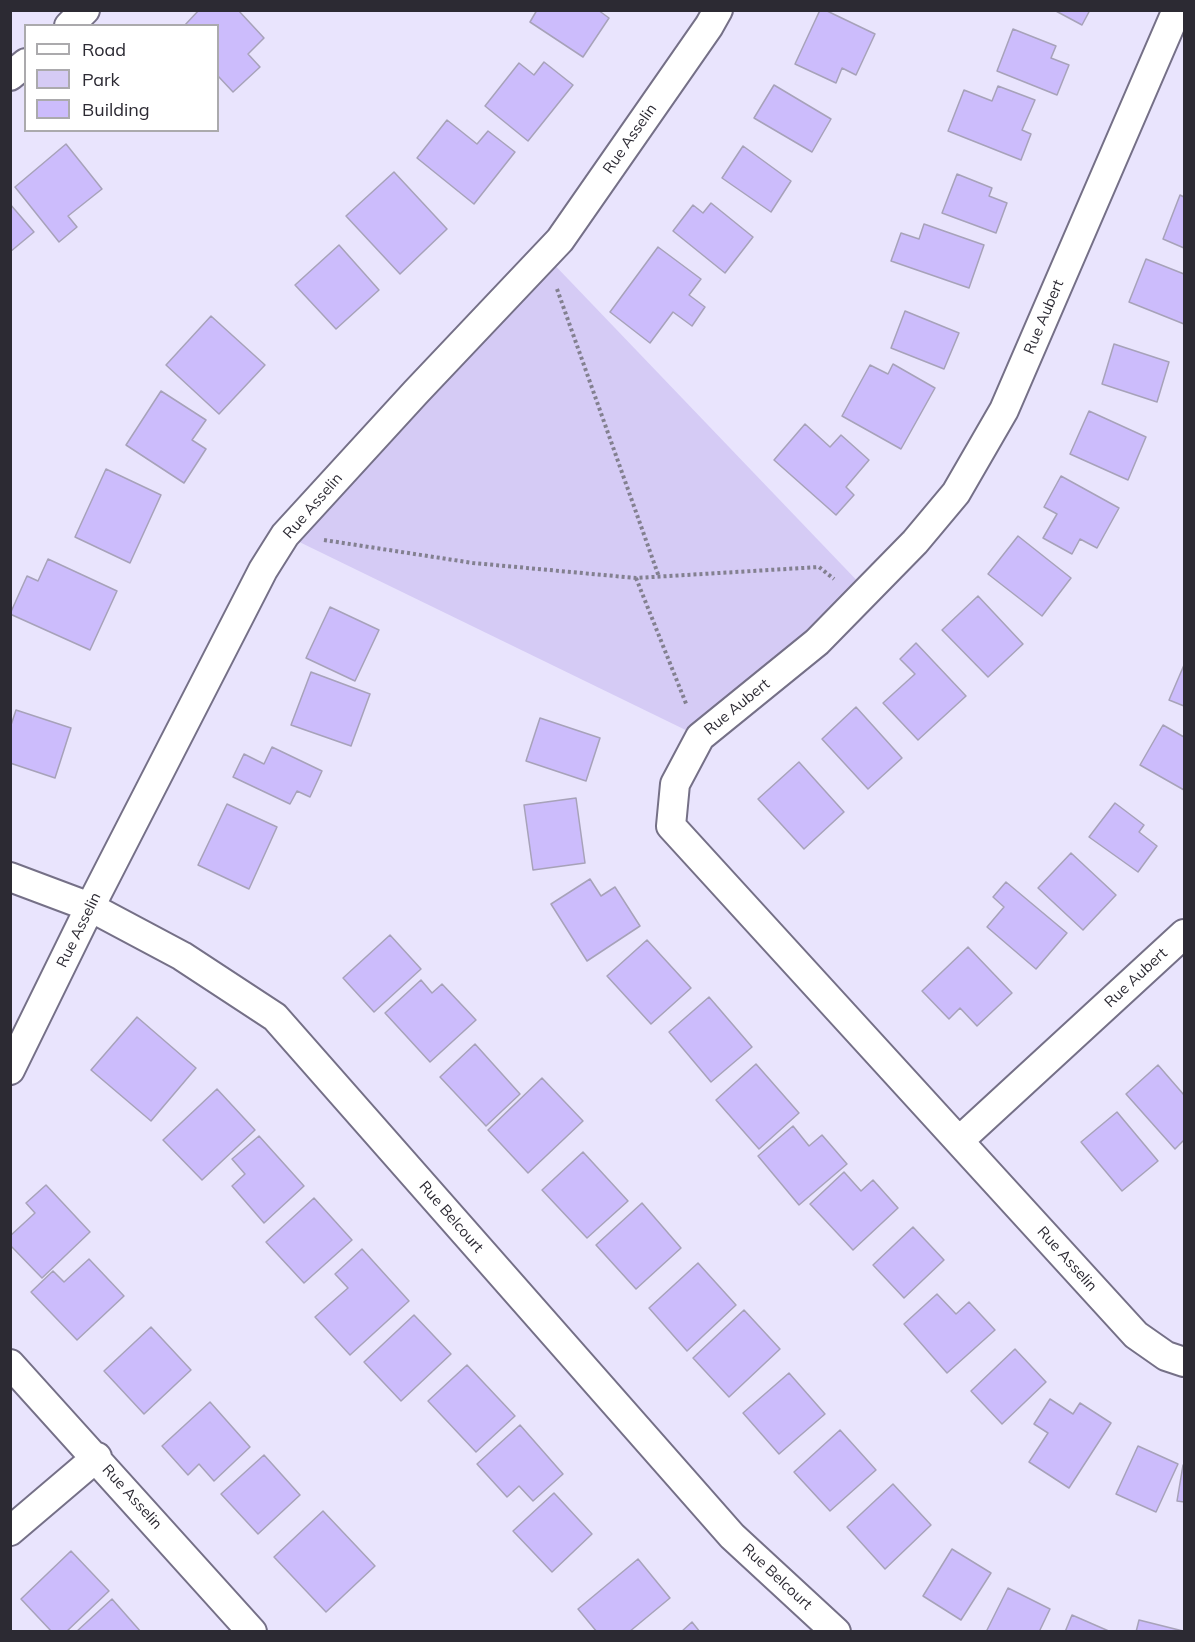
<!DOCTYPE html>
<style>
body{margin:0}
#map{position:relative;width:1195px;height:1642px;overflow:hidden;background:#e9e4fd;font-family:Mulish,sans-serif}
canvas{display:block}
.frame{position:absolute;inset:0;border:12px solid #2c2a33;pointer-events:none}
.legend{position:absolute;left:24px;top:24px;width:195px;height:108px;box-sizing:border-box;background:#fff;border:2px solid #abaaad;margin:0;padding:8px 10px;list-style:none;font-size:18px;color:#2c2a33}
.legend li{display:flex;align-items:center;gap:12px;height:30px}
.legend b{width:30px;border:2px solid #abaaad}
</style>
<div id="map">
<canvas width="1195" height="1642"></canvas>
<div class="frame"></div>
<ul class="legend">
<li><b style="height:8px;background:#fff"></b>Road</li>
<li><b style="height:16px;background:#d5cbf5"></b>Park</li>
<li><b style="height:16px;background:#ccbcfc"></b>Building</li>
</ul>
</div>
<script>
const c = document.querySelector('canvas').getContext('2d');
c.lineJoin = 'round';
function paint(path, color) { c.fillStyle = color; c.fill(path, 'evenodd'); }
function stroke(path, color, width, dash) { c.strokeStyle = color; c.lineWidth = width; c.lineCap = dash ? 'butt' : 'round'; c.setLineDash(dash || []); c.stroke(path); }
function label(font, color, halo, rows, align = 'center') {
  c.font = font + ' Mulish,sans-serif'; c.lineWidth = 4.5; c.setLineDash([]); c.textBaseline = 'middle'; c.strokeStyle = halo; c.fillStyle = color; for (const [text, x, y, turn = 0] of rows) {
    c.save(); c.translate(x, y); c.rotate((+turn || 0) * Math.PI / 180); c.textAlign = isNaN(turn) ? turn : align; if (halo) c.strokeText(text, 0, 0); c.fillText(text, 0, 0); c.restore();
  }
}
const green = new Path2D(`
 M546 256 866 590 700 737 285 535Z`);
const building = new Path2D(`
 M199 10H238L264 38 248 54 260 67 233 92 218 76V26H184Z
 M537 10H598L609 18 583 57 530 22Z
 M820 10H825L875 34 856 75 842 68 836 83 795 64Z
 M1054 10H1090L1082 25Z
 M1013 29 1056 46 1051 58 1069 65 1057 95 997 71Z
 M544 62 573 85 528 141 485 106 519 63 534 75Z
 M774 85 831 119 812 152 754 118Z
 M998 86 1035 100 1022 130 1031 134 1021 160 948 131 964 90 992 101Z
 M447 120 477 144 488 131 515 152 474 204 417 158Z
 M66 144 102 189 68 216 77 227 59 242 15 187Z
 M743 146 791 181 771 212 722 178Z
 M394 172 447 229 400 274 346 216Z
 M957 174 992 188 989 196 1007 203 996 233 942 213Z
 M1180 195 1184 197V248L1163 239Z
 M711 203 753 237 725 273 673 231 693 205 703 213Z
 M10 204 34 232 10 252Z
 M924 224 984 245 969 288 891 261 901 233 919 239Z
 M339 245 379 290 336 329 295 285Z
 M658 247 701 279 689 295 705 307 692 326 673 312 650 343 610 312Z
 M1146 259 1184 274V324L1129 302Z
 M905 311 959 333 944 369 891 348Z
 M211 316 265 365 219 414 166 365Z
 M1114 344 1169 362 1157 402 1102 384Z
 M893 364 935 388 901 449 842 416 870 365 888 374Z
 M161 391 206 420 192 440 206 449 184 483 126 445Z
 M1089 411 1146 437 1128 480 1070 454Z
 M805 424 830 447 841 435 869 460 846 487 854 495 836 515 774 460Z
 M106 469 161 495 130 563 75 537Z
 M1061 476 1119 508 1097 548 1080 539 1072 554 1043 538 1057 514 1044 507Z
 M1018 536 1071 578 1042 616 988 574Z
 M48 559 117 591 90 650 10 614 27 576 38 581Z
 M978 596 1023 644 988 677 942 630Z
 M330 607 379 630 355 681 306 658Z
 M916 643 966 696 918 740 883 703 915 674 900 659Z
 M1184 665V706L1169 700Z
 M311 672 370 694 351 746 291 725Z
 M856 707 902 758 868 789 822 739Z
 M16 710 71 728 55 778 10 763V728Z
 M540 718 600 738 586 781 526 761Z
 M1163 725 1184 737V790L1140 765Z
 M272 747 322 771 310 797 297 791 290 804 233 777 244 754 264 764Z
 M799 762 844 812 804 849 758 799Z
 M576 798 585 863 533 870 524 805Z
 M1115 803 1144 825 1139 832 1157 846 1138 872 1089 837Z
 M227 804 277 827 249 889 198 865Z
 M1071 853 1116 895 1083 930 1038 888Z
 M590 879 601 896 615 887 640 926 587 961 551 904Z
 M1006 882 1067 933 1036 969 987 927 1004 907 993 897Z
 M390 935 421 969 374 1012 343 978Z
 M647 940 691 988 651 1024 607 976Z
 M968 947 1012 993 977 1026 960 1008 949 1019 922 991Z
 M421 980 432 993 442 984 476 1020 430 1062 385 1013Z
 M709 997 752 1047 711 1082 669 1032Z
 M137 1017 196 1068 151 1121 91 1070Z
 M475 1044 520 1094 486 1126 440 1077Z
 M756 1064 799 1113 759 1149 716 1100Z
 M1158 1065 1184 1095V1140L1175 1149 1126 1094Z
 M542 1078 583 1121 528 1173 488 1130Z
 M217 1089 255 1130 202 1180 163 1140Z
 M1117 1112 1158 1161 1122 1191 1081 1142Z
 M793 1126 809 1146 822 1135 847 1164 799 1205 758 1156Z
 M259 1136 304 1186 264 1223 232 1186 245 1174 232 1159Z
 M583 1152 628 1201 587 1238 542 1190Z
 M844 1172 861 1191 873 1180 898 1208 853 1250 810 1204Z
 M46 1185 90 1232 42 1278 10 1245V1236L35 1213 26 1203Z
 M314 1198 352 1240 304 1283 266 1242Z
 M642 1203 681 1248 636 1289 596 1245Z
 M913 1227 944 1260 904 1298 873 1265Z
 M362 1249 409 1301 350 1355 315 1317 348 1288 335 1274Z
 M89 1259 124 1296 77 1340 31 1292 53 1271 64 1282Z
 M698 1263 736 1305 687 1351 649 1308Z
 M937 1294 956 1314 969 1302 995 1330 947 1373 904 1324Z
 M744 1310 780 1349 729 1397 693 1358Z
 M414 1315 451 1354 401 1401 364 1362Z
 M151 1327 191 1370 144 1414 104 1371Z
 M1015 1349 1046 1382 1002 1424 971 1391Z
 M467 1365 515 1416 476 1452 428 1401Z
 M789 1373 825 1414 779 1454 743 1413Z
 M1050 1399 1073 1414 1080 1403 1111 1423 1069 1488 1029 1462 1048 1433 1034 1424Z
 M210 1402 250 1447 214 1481 199 1464 188 1475 162 1446Z
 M520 1425 563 1474 533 1501 519 1486 507 1497 477 1464Z
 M840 1430 876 1470 830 1511 794 1472Z
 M1138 1446 1178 1464 1156 1512 1116 1494Z
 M264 1455 300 1495 258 1534 221 1494Z
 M1183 1465H1184V1502L1177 1501Z
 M893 1484 931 1525 885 1569 847 1527Z
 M554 1493 592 1534 552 1572 513 1531Z
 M323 1511 375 1566 326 1612 274 1557Z
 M952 1549 991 1573 961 1620 923 1596Z
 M71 1551 109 1591 66 1632H52L21 1599Z
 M638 1559 670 1598 629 1632H597L578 1609Z
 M1008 1588 1050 1609 1039 1632H986Z
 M112 1599 141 1632H76Z
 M1072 1615 1111 1632H1065Z
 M1139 1620 1183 1631V1632H1136Z
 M692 1622 700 1632H681Z`);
const path = new Path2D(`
 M557 289 659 577
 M324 540 473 563 636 578 819 567 834 579
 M636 578 687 706`);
const street = new Path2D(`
 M1179 10 1173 19 1004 410 956 493 915 542 817 642 700 737 675 784 671 826 1136 1335 1166 1356 1184 1362
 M69 26 85 10
 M10 76 26 63
 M10 877 90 907 182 956 275 1017 732 1536 836 1632
 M10 1070 90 907 263 570 285 535 416 392 560 240 709 26 718 10
 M960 1140 1184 934
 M10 1364 252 1632
 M10 1531 97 1457`);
const streetNames = [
 ["Rue Asselin",630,139,-55],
 ["Rue Aubert",1044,317,-67],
 ["Rue Asselin",313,506,-49],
 ["Rue Aubert",737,707,-39],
 ["Rue Asselin",79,930,-64],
 ["Rue Aubert",1136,978,-43],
 ["Rue Belcourt",451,1217,49],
 ["Rue Asselin",1067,1259,48],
 ["Rue Asselin",132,1497,48],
 ["Rue Belcourt",777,1577,43]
];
paint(green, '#d5cbf5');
paint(building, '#ccbcfc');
stroke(building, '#a7a2b9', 1.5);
stroke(street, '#757087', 32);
stroke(path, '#838090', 4, [3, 3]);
stroke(street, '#fff', 28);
label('15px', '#2c2a33', '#fff', streetNames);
</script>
